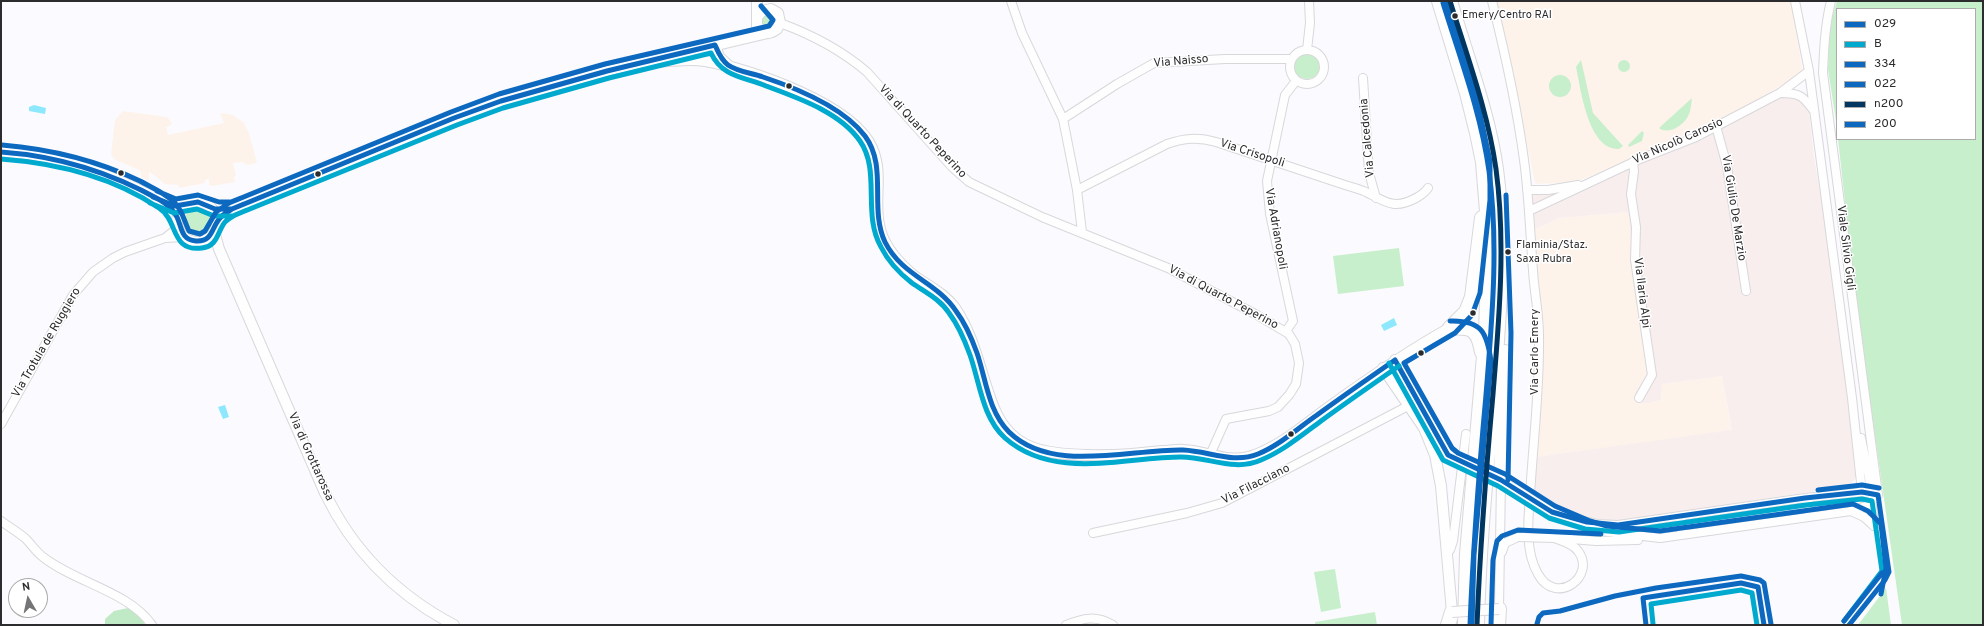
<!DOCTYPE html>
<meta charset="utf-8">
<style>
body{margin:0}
#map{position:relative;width:1984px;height:626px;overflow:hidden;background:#fbfafe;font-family:Overpass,sans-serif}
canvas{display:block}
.frame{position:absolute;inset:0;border:2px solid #2c2c2e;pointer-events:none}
.legend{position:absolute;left:1836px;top:8px;width:140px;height:132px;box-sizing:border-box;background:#fff;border:1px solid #ababab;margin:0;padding:5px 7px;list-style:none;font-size:12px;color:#2c2c2e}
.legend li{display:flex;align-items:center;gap:8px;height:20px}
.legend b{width:20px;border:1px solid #ababab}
.north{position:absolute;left:8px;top:578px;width:40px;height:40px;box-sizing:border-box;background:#fff;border:1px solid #ababab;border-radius:50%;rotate:351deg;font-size:11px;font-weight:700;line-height:16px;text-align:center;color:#2c2c2e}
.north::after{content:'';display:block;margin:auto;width:14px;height:18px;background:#747477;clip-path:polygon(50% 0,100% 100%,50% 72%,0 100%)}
</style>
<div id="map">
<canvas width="1984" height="626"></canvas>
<div class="frame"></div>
<ul class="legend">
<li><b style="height:5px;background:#0c69bf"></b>029</li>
<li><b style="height:5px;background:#00a9ce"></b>B</li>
<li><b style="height:5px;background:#0c69bf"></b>334</li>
<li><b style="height:5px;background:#0c69bf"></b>022</li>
<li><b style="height:5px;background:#00365f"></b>n200</li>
<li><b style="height:5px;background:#0c69bf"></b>200</li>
</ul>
<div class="north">N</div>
</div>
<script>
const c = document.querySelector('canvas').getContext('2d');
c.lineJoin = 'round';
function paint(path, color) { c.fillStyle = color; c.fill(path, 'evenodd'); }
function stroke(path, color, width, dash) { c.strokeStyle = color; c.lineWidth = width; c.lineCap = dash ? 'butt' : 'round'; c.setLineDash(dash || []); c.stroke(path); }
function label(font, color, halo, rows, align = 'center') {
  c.font = font + ' Overpass,sans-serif'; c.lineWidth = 3; c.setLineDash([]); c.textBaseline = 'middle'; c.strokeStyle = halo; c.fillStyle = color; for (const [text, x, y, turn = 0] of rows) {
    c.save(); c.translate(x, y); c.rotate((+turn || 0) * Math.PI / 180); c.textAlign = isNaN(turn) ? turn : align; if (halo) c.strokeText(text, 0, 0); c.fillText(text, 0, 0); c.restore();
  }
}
const commercial = new Path2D(`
 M1497 1H1791L1803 73 1747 106 1622 163 1576 182 1538 184 1535 183Z
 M123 111 167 117 172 123 170 126 166 127 168 135 224 123 220 113 233 115 244 123 249 133 257 163 247 165 242 162 233 163 236 176H234L235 182 212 186 209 185V179L205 180V183L179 188 178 185 165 184 150 172H149V181L141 177V172L139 170 114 159 111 154 115 120Z
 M1628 212 1648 372 1634 394 1645 404 1661 400 1662 384 1722 376 1732 431 1536 457 1541 406 1544 325 1540 299 1535 229 1559 218Z`);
const industrial = new Path2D(`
 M1790 95 1802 100 1809 110 1814 157 1824 214 1839 329 1857 477 1850 484 1837 488 1616 521 1573 516 1534 496 1536 457 1732 430 1722 376 1662 384 1661 400 1645 404 1634 394 1648 372 1628 212 1559 218 1535 229 1532 192 1570 190 1714 132 1783 97Z`);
const green = new Path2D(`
 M1837 1H1983V625H1902L1856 302 1838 139H1975V9H1837V128L1828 69 1830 25Z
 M765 12 776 16 774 27 764 28 760 18Z
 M1294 66a13 13 0 1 1 26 0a13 13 0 1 1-26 0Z
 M1581 60 1593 113 1623 146 1619 149C1588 150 1581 90 1576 67Z
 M1618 66a6 6 0 1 1 12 0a6 6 0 1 1-12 0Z
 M1549 86a11 11 0 1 1 22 0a11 11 0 1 1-22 0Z
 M1692 98C1691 105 1691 112 1687 118 1682 126 1668 135 1659 128Z
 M1642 131 1644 133 1642 141 1629 147 1628 145Z
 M184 222a14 14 0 1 1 28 0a14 14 0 1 1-28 0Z
 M1399 248 1404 286 1338 294 1333 256Z
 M1335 569 1341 608 1321 612 1314 572Z
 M1886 588 1891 625H1858Z
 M1375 612 1377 625H1315V622Z`);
const forest = new Path2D(`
 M128 608 139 615 145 625H105V619L114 611Z`);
const water = new Path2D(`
 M34 105 46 108 45 114 29 111V107Z
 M1394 318 1397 325 1384 331 1381 325Z
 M225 405 229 417 223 419 218 407Z`);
const minor = new Path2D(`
 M1011 1 1022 33 1063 119 1077 190 1082 232
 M1492 1C1505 53 1517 107 1524 160 1529 196 1530 233 1533 270 1534 291 1539 313 1539 335 1540 389 1533 442 1530 496 1528 521 1525 552 1538 574 1556 607 1597 576 1578 551 1573 544 1562 541 1554 538
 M1795 1 1809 71 1852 398 1862 492
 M1831 1C1825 25 1824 49 1823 73L1878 495
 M780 23C813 35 840 49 867 72L952 167 969 182 1042 217 1168 268 1257 315 1289 334 1295 344 1299 363 1296 384 1289 395 1278 407 1269 411 1226 419 1210 455
 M1290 67a17 17 0 1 1 34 0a17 17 0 1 1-34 0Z
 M1307 50 1310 23 1309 1
 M1363 78 1369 173 1376 198
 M1781 93C1800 93 1803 96 1814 111
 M1063 119 1117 84 1154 63 1225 59H1291
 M1716 126 1727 166 1746 291
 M1633 162 1634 171 1631 194 1636 227 1635 260 1652 375 1639 398
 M1077 190 1167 144C1184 138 1198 137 1216 142L1345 185C1352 187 1359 189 1366 192 1386 202 1394 210 1416 198 1421 195 1425 193 1428 188
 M1527 190H1548L1578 185
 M1529 211 1640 159 1696 137 1780 93 1809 71
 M165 238 175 230 178 223
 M1286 331 1293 321 1270 214 1267 181 1285 95 1296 81
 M1 424 73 295 93 272 113 258 125 252 165 238 185 237
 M1861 438 1869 477 1874 526
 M1805 498 1811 506 1807 517
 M1851 511 1864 517 1874 526
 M1552 512 1600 531 1660 538 1851 511 1866 506 1878 495
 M1682 516 1679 527 1682 532 1687 534
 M1579 520 1597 524 1618 525 1805 498 1862 492 1878 495
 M1 521C9 527 18 532 26 539 32 545 36 552 43 557 76 583 128 591 152 625
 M1093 533 1187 513 1222 503 1408 406
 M1559 538 1596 541 1638 540
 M1447 551 1450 550 1453 541 1466 434
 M1502 552 1505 543 1518 537
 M1499 609 1501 480
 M1066 625C1083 618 1096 615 1113 625`);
const tertiary = new Path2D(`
 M757 1V26L763 31 769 33
 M715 45 719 57 729 66
 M646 63C665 62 686 58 705 61 750 69 853 104 872 148 885 177 870 206 883 238 889 252 901 265 913 275 928 286 944 293 955 308 976 339 980 374 994 408 1011 451 1047 454 1087 455 1112 456 1137 454 1162 451 1169 451 1177 449 1184 450 1207 451 1229 464 1252 456 1281 446 1304 425 1329 407 1368 379 1408 351 1450 328
 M1 152C30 153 61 159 88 169 103 174 117 179 131 186 150 194 166 208 188 205
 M177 222a20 20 0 1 1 40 0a20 20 0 1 1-40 0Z
 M217 223 223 215 232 209 454 118 501 101 607 71 772 32 777 29 780 23 778 13 771 9 762 11 757 17
 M214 231 219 249 325 493C353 551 397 595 454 625
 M1395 360 1442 445 1448 455 1454 459
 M1383 368 1424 428 1435 455 1441 486 1452 612`);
const trunk = new Path2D(`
 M1439 1 1467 93 1477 133 1483 162 1489 236 1486 333 1467 554 1465 625
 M1450 1C1466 56 1488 112 1496 169 1505 236 1500 302 1495 369 1488 454 1479 539 1477 625
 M1450 328 1466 312 1472 297 1482 218
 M1450 328C1473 326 1478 330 1482 352
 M1501 480 1505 352
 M1448 625 1452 612
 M1498 625 1499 609`);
const minorBridge = new Path2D(`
 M1501 480 1552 512
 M1518 537 1554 538`);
const tertiaryBridge = new Path2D(`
 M1454 459 1501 480
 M1452 612 1499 609`);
const bus1 = new Path2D(`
 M1 152C58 156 110 172 160 200 167 204 173 210 177 217 182 228 181 240 196 241 213 242 211 228 220 218 223 214 228 212 232 209L454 118 501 101 607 71 715 45C718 52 721 60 728 65 738 72 752 73 763 77 796 88 844 108 865 136 888 167 869 208 885 242 902 276 937 282 956 311 965 323 972 339 977 353 986 379 988 411 1009 432 1052 474 1129 449 1183 450 1209 451 1233 464 1258 454 1280 445 1298 428 1317 415 1343 396 1369 378 1395 360
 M153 197 175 206 198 202 215 209H232L244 204
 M1395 360 1448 455 1501 480 1552 512 1587 522 1618 525 1805 498 1862 492 1878 495 1889 572 1885 580 1849 625
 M1646 625 1643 598 1741 583 1758 587 1764 625`);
const bus2 = new Path2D(`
 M1 159C56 163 113 177 159 208 179 221 170 252 202 248 218 246 217 232 225 222 228 219 232 217 235 215L457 125 503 108 609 78 711 53C722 77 744 77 766 86 798 98 840 112 860 141 881 171 862 214 881 247 888 261 899 273 912 283 925 292 940 299 949 313 958 325 965 341 970 355 980 383 982 417 1005 438 1054 481 1124 457 1181 457 1209 457 1234 472 1261 460 1283 451 1302 435 1321 421 1347 402 1373 384 1399 366
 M150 203 174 213 197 209 214 216H233L247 210
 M1389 363 1443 460 1498 486 1549 518 1585 529 1619 532 1806 505 1862 499 1872 501 1882 571 1844 621
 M1653 624 1651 604 1741 590 1752 593 1757 625`);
const bus3 = new Path2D(`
 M1446 1 1477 100 1490 161V200L1480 293 1472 315 1455 333 1404 363 1452 448 1458 453 1505 474 1555 506 1590 521 1607 526 1660 531 1853 504 1868 511 1881 524 1886 568 1881 594
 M1506 195 1511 333 1508 480
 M1450 321C1482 320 1487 333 1491 361L1474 554 1472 625
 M1818 490 1862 485 1879 488
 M1844 621 1882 573
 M1537 624 1539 617 1543 613 1560 611 1615 596 1656 588 1741 576 1760 580 1764 583 1771 624
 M1491 625 1493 560 1497 541 1502 536 1518 530 1601 534`);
const bus4 = new Path2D(`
 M2 145C50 149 96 160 140 181 151 187 165 193 174 202 183 211 184 221 189 231L200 234 205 231 216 212 229 203 451 112 499 94 605 64 769 26 773 20 761 6
 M157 191 176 199 198 195 219 202H231L241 198`);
const bus5 = new Path2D(`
 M1450 1C1467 56 1488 112 1496 169 1506 243 1499 320 1493 394 1486 471 1480 548 1477 625`);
const bus6 = new Path2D(`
 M1443 3C1460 58 1481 113 1489 171 1499 245 1492 320 1486 395 1479 471 1473 548 1470 625`);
const markers = [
 [1455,16,3.5,"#2c2c2e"],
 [789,86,3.5,"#2c2c2e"],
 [121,173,3.5,"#2c2c2e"],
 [318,174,3.5,"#2c2c2e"],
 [1508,252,3.5,"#2c2c2e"],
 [1473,313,3.5,"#2c2c2e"],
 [1421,353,3.5,"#2c2c2e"],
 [1291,434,3.5,"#2c2c2e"]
];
const busNames = [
 ["Emery/Centro RAI",1462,16],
 ["Flaminia/Staz.",1516,246],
 ["Saxa Rubra",1516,260]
];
const streetNames = [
 ["Via Naisso",1181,62,-5],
 ["Via di Quarto Peperino",922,132,47],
 ["Via Calcedonia",1368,138,-95],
 ["Via Nicolò Carosio",1678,142,-24],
 ["Via Crisopoli",1252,154,18],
 ["Via Giulio De Marzio",1733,208,81],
 ["Via Adrianopoli",1275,229,80],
 ["Viale Silvio Gigli",1845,248,83],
 ["Via Ilaria Alpi",1641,293,83],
 ["Via di Quarto Peperino",1223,298,28],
 ["Via Trotula de Ruggiero",47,343,-60],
 ["Via Carlo Emery",1536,352,-90],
 ["Via di Grottarossa",310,457,66],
 ["Via Filacciano",1256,485,-27]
];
paint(commercial, '#fdf3eb');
paint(industrial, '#f8eeee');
paint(green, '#c7efcc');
paint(forest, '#c0e9c6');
paint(water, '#8ee8fd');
stroke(minor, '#d8d7da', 10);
stroke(tertiary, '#d8d7da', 12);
stroke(trunk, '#d8d7da', 16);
stroke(minor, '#fefeff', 8);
stroke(tertiary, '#fefeff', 10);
stroke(trunk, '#fefeff', 14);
stroke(minorBridge, '#d8d7da', 10, []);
stroke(tertiaryBridge, '#d8d7da', 12, []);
stroke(minorBridge, '#fefeff', 8);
stroke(tertiaryBridge, '#fefeff', 10);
stroke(bus1, '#0c69bf', 5);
stroke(bus2, '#00a9ce', 5);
stroke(bus3, '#0c69bf', 5);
stroke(bus4, '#0c69bf', 5);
stroke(bus5, '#00365f', 5);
stroke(bus6, '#0c69bf', 5);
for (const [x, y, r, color] of markers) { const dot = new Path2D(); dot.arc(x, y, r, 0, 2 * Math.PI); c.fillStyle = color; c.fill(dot); stroke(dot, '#fff', 1.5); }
label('11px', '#2c2c2e', '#fff', busNames, 'left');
label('12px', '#2c2c2e', '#fff', streetNames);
</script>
